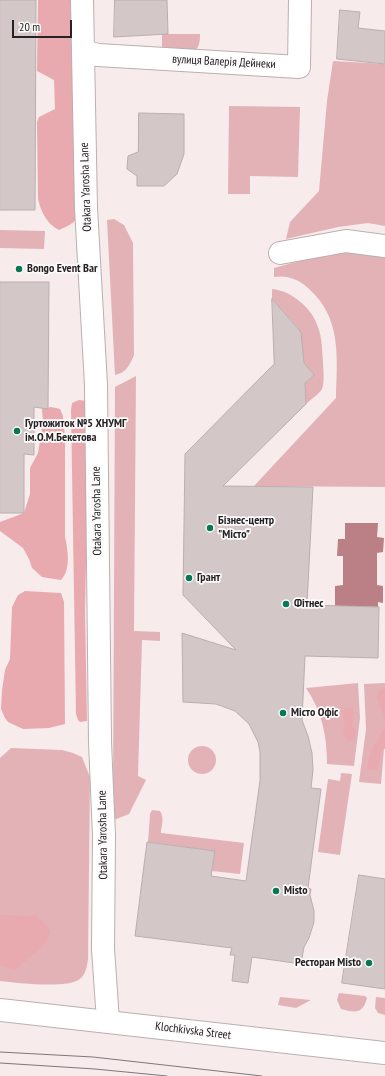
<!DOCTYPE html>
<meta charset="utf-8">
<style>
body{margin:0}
#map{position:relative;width:385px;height:1076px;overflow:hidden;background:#f7ebec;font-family:"PT Sans Narrow",sans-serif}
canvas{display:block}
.scale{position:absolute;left:12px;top:20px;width:60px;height:18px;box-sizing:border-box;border:2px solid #262122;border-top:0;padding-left:5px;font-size:12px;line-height:14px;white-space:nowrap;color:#262122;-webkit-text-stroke:3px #fdfbfb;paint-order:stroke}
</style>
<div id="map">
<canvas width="385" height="1076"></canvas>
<div class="scale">20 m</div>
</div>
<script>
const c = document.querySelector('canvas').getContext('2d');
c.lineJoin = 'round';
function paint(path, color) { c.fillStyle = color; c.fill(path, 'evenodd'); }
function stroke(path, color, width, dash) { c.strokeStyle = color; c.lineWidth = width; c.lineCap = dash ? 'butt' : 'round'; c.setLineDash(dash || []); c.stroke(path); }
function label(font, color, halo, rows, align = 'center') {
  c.font = font + ' "PT Sans Narrow",sans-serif'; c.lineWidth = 3.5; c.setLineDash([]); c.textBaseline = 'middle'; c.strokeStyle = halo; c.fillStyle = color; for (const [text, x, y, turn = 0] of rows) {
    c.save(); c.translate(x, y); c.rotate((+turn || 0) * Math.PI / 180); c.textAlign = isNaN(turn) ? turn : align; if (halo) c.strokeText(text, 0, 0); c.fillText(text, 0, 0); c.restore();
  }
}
const green = new Path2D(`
 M162 34H200C201 61 181 52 162 49Z
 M333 61 385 64V226L368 223 338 227 286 239 290 222 319 191 327 101Z
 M229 106 300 107 298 177 250 176V194H228Z
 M114 219 124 225 133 243 134 355C129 366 127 372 115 375L107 220Z
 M0 230 45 231 44 249 0 248Z
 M350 249 385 253V487L254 486 336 398C337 356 342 318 308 288 298 279 287 275 274 277V268L329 253Z
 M272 289C292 291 312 308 318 327 322 337 322 350 323 361 323 368 325 382 322 389 319 394 310 400 306 404L305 383 314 375 304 363 298 328 272 299Z
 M136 376 134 631 160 632V641L142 640 138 776 146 780 129 814 114 820 113 793 115 387Z
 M358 683 360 718 354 766 327 764C327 736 322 711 306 688Z
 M385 683V749H384L381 784 359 782 366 729 364 684Z
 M188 760a14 14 0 1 1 28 0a14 14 0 1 1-28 0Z
 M11 748 62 750 73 753 82 757 90 777 88 959C87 966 86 974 80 979 66 989 18 983 0 981V758Z
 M341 773 352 774 340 855 318 852 328 779 340 781Z
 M152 810 160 811C165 818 161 826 161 833L244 843 240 874 212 871 214 851 148 842 150 814Z
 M339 993 365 996 367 998C363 1014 355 1013 341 1009L337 1000Z
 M280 997 311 1000 296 1008 278 1005Z
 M376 997 385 998V1015L378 1013 375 1008Z`);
const forest = new Path2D(`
 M38 0H76L79 216C73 224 68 226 59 230 47 224 41 212 38 199L37 122 39 117 55 109 54 80 37 71Z
 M79 400 87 401 89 416 85 611 87 721 80 722 78 720 76 714 71 410 72 403Z
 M51 407 60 409 63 416 65 438V537C68 550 71 570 61 580L42 577 32 568 29 559 23 548 0 531V522L24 513 30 494V468L38 453 43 422 42 409Z
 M25 591 61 593 64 602 65 724 49 728 23 729 8 722 5 718 1 709 2 690 5 670 10 659 12 607 18 595Z
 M385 688V718L376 697 379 691Z
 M347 708H352L354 712 352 726 356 730 355 737 353 740 349 741 343 735 345 724 342 712Z
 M385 727V747L382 750 377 770H369C364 756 379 739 385 727Z
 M0 915 36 916 46 925 50 932 47 941 38 951 14 970 0 965Z`);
const water = new Path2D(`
 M345 523H378L377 537 384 538 383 552 377 553V585L383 586V603L378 602V607L335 606V586L343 585V556H337L338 539H345Z`);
const building = new Path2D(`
 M0 0H36L35 210H0Z
 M115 0H167L168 34 114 37Z
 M340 10 360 12 358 28 385 31V64L337 59Z
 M139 113 184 114V154L177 174 164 186H137V176L127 169 128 156 138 152Z
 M0 282H49L48 409 34 407V455L24 454V513H0Z
 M272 299 301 332 304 363 314 375 305 383 306 404 223 486 313 487 307 605 379 607 378 658 305 656 302 720 308 736 312 753 313 770 311 788 321 789 308 888 311 889 310 895 314 911V922L309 938 304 947 301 964 252 957 248 983 232 981 235 955H230L232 948 135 936 147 842 215 851 211 876 246 881 260 781V752L258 742 249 724 235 711 216 704 183 702 182 633 236 650 183 595 185 454 274 364Z
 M359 875 385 879V989L342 983Z`);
const street = new Path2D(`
 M82 0 86 208 96 385 100 742 104 836 103 949 108 1021
 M83 51 98 55 299 67 300 0
 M280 253 346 241 385 246`);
const primary = new Path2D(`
 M0 1010 385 1053`);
const tram = new Path2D(`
 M0 1052 93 1057 262 1076
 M0 1063 95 1069 167 1076`);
const markers = [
 [19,269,4,"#077853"],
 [17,431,4,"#077853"],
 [210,528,4,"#077853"],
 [189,578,4,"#077853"],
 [286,604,4,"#077853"],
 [283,713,4,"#077853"],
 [276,891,4,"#077853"],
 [369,963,4,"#077853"]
];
const streetNames = [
 ["вулиця Валерія Дейнеки",224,62,3],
 ["Otakara Yarosha Lane",86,187,-92],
 ["Otakara Yarosha Lane",97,511,-91],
 ["Otakara Yarosha Lane",103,835,-91],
 ["Klochkivska Street",193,1031,7]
];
const poiNames = [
 ["Bongo Event Bar",27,269],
 ["Гуртожиток №5 ХНУМГ",25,424],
 ["ім.О.М.Бекетова",25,438],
 ["Бізнес-центр",218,521],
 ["\"Місто\"",218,535],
 ["Грант",197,578],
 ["Фітнес",294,604],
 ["Місто Офіс",291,713],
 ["Misto",284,891],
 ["Ресторан Misto",361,963,"right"]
];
paint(green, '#e3b2b6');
paint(forest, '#e8aaaf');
paint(water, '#bb8086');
paint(building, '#d3c7c7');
stroke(building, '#baaeaf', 1);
stroke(street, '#bbafb0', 24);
stroke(primary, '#bbafb0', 24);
stroke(street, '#fff', 22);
stroke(primary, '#fff', 22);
stroke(tram, '#7f7778', 1);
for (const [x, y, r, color] of markers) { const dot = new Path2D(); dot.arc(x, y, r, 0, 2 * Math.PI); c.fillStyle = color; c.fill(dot); stroke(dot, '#fdfbfb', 1.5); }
label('12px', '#262122', '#fdfbfb', streetNames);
label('bold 12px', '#262122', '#fdfbfb', poiNames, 'left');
</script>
